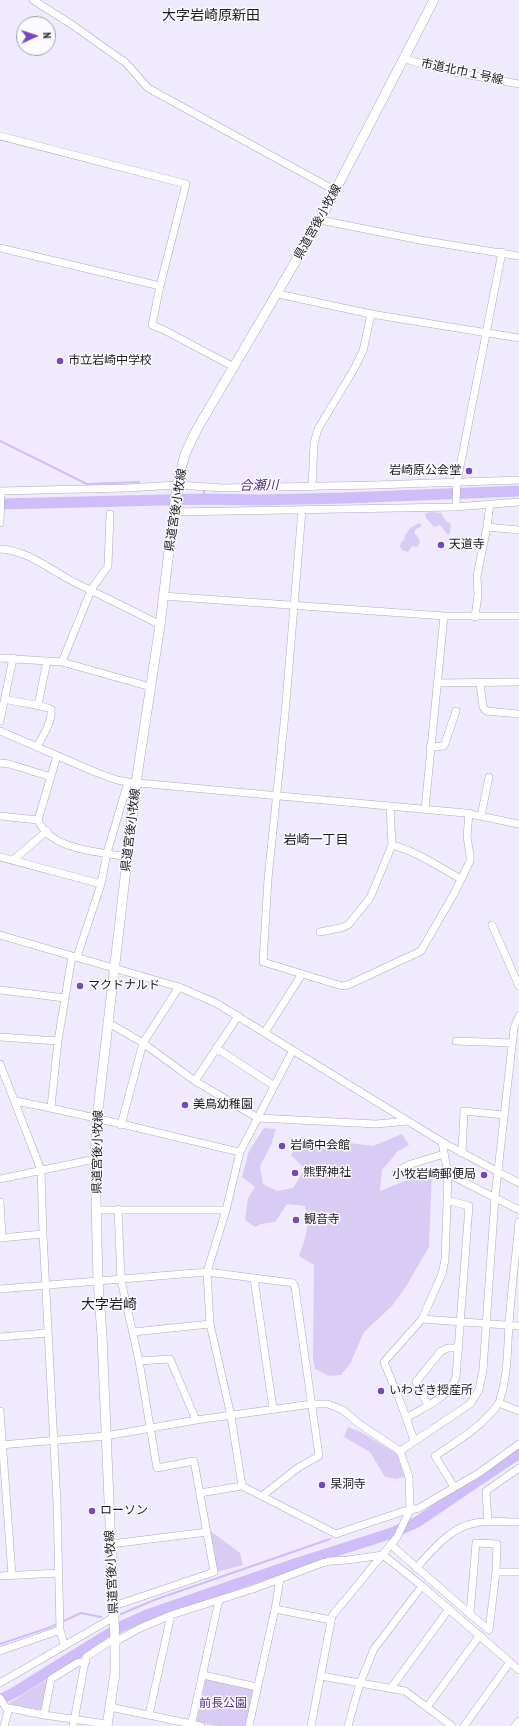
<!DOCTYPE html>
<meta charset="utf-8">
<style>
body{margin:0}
#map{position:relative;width:519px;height:1726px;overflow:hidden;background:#efeafd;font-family:"PT Sans Narrow",sans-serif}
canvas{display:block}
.north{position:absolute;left:16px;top:16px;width:40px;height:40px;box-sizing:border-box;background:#fbfafe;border:1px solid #a2a1a6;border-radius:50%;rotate:87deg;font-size:11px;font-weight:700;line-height:16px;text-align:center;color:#1c1b21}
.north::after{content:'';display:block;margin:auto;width:14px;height:18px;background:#7546be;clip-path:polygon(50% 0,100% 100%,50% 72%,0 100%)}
</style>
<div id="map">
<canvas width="519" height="1726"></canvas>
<div class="north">N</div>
</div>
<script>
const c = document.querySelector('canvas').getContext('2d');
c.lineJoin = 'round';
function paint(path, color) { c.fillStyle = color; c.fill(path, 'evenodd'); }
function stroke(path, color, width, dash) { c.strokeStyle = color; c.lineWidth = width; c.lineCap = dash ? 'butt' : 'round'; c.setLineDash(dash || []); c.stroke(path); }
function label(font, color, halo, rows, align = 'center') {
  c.font = font + ' "PT Sans Narrow","Noto Sans JP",sans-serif'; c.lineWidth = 3; c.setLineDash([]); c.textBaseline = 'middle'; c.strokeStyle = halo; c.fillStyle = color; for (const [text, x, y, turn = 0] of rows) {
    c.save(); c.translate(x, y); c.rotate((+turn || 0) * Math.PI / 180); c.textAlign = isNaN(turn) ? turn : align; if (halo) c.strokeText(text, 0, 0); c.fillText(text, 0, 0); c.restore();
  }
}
const green = new Path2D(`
 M432 512 441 513 446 521 451 524 450 533 448 535 440 525 434 527 426 518 425 513Z
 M420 523 422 526 416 529 414 533 418 537 420 542 417 547 412 546 408 552 402 550 400 547 401 542 404 540C405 532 412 525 420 523Z
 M264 1128 276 1129 271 1145 260 1166 263 1184 277 1191 293 1188 305 1169 291 1155 302 1137 331 1144 349 1143 373 1146 402 1134 409 1145 398 1151 382 1170 380 1191 432 1170 429 1247 405 1288 392 1306 364 1332 350 1364 341 1375 329 1376 315 1369 313 1359 314 1265 299 1256C306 1237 310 1226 305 1206L287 1204 275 1222 261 1224 255 1227 245 1220 248 1198 255 1187 242 1177 249 1151Z
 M348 1427 361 1432 397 1454 405 1477 396 1479 385 1477 370 1452 344 1437Z
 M208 1529 240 1553 243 1565 217 1572Z
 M206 1678 251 1689 253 1691 246 1726H218L198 1722 197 1720Z
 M48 1679 42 1710 8 1704Z`);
const stream = new Path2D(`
 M0 441 87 484 139 482
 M204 491V499
 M121 1614 157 1599 330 1539
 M0 1644 51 1627 81 1613 101 1617`);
const river = new Path2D(`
 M0 504 204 499 258 500 345 498 519 491
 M0 1700 17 1691 120 1627 147 1615 295 1564 392 1533 417 1522 519 1453`);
const minor = new Path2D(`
 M33 0 71 24 126 63 148 88 336 191
 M405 59 453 72 519 84
 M0 136 186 184 160 286 152 325 164 330 234 367
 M320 220 420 240 519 256
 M0 248 160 286
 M278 294 371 314 519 338
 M312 487 314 443 318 429 354 369 363 351 371 314
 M0 491 126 488 177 485 223 488 375 485 519 480
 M456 502 457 482 502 252
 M302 510 285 714 268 879 263 962 342 986 348 985 421 951 455 892 470 861V855L467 837 469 813
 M174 512 455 507 519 502
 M0 523 1 491
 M487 527 519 530
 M0 549C29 551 47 568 72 581 101 596 131 609 160 625
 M163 596 444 616H519
 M475 617 478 595 477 576 487 527 490 504
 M0 658 62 662 151 687
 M62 662 91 590 108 566 110 514
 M437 683 519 682
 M480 683 483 707 486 711 519 714
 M5 699C20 703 36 704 51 709 53 721 42 737 37 747
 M38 705 47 661
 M0 721 13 658
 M0 731 95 772 117 780 128 782 465 813 519 824
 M430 747 444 746 456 711
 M57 756 38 820C51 851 99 851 127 857
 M0 763 9 764 51 777
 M425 809 444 616
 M0 816 38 820
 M481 816 489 777
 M392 845C416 851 439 867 461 879
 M0 857 101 884
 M13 860 47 831
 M492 925 519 986
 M320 932 344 927 349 924 370 898 392 845 390 806
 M0 935 179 987 216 1003 442 1142 519 1183
 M77 957 101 884 107 853 128 782
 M0 990 65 998
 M107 1022 143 1043 195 1081 258 1118 376 1124 408 1121
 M265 1032 302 974
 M0 1037 58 1041
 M456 1041 512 1043
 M216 1048 273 1085
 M0 1064 41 1170 43 1234 57 1503 60 1630 64 1644
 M195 1081 238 1016
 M15 1101C90 1115 165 1135 240 1152
 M51 1107 58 1041 72 956
 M121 1125 143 1043 179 987
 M462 1153 464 1111 504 1115
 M396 1173 408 1165 444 1154
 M448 1174 519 1210
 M0 1179 95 1159
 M0 1202 2 1238
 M97 1210H226
 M519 1222C516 1256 511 1291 509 1325 507 1354 508 1376 499 1403L519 1411
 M0 1238 43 1234
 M254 1278 293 1283 295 1287 319 1456 299 1467 262 1496
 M0 1289 207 1272 254 1278 273 1409
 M422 1319 519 1326
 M210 1324 231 1416 242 1486
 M133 1332 210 1324 207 1272 226 1210 240 1152 293 1050
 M0 1337 47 1333
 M139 1361 170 1359 196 1420
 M428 1405 416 1382 441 1351 448 1348H459
 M0 1411 12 1575
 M406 1418C423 1408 450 1397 456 1377L469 1206 447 1200
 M414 1440 400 1401 384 1362 422 1319 442 1274 445 1260 448 1174 442 1142
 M0 1445 106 1436 196 1420 312 1404H328L343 1410 358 1423 400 1451
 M454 1487 435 1456C459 1440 482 1427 499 1403
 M200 1493 242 1486 336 1534 401 1512 419 1508 479 1473 519 1444
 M488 1522 486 1491 519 1468
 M111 1544 207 1532
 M391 1545 470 1614 476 1543 497 1544 496 1572H519
 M416 1568C433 1550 449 1528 475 1523 489 1520 505 1522 519 1522
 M0 1576 59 1573
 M114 1606 214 1572 194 1461 157 1468 139 1361 121 1280 118 1209
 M275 1609 280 1579
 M470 1614 489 1630 496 1572
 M115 1642 138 1629 171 1615 253 1589 322 1563 330 1561 348 1560 383 1555 422 1586 519 1670
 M0 1651 60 1630
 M203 1675 257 1687
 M321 1676 405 1691 452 1726
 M0 1683 114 1617
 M391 1688 449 1609
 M0 1698 6 1708H9
 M110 1707 201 1726
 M427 1707 480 1635
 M44 1715 51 1679 77 1663 86 1661
 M149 1715 171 1615
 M4 1726 9 1708 44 1715 107 1724
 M73 1726 86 1657 115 1638
 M191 1726 219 1600
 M249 1726 275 1609 331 1620
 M311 1726 332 1616 397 1537 410 1510 409 1477 400 1451 470 1404 479 1390 483 1370 495 1197 514 1028 519 1016
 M348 1726 360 1683 374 1649 422 1586
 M464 1726 510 1662
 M515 1726 519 1721`);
const major = new Path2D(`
 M107 1726 115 1673V1642L102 1336 98 1281 95 1159 97 1118 136 783 160 625 177 485 185 454 197 429 320 220 434 0`);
const markers = [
 [60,361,4,"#7546be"],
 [469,471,4,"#7546be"],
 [441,545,4,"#7546be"],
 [80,986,4,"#7546be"],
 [185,1105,4,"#7546be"],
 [282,1146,4,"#7546be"],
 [295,1173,4,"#7546be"],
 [484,1175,4,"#7546be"],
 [296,1220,4,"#7546be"],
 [381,1391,4,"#7546be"],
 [322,1485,4,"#7546be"],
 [92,1511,4,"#7546be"]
];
const streetNames = [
 ["市道北巾１号線",462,72,12],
 ["県道宮後小牧線",318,222,-61],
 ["県道宮後小牧線",176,510,-81],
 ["県道宮後小牧線",131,830,-83],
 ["県道宮後小牧線",98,1152,-89],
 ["県道宮後小牧線",112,1572,-93]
];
const poiNames = [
 ["市立岩崎中学校",68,361],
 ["岩崎原公会堂",461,471,"right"],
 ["天道寺",449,545],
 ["マクドナルド",88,986],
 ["美鳥幼稚園",193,1105],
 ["岩崎中会館",290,1146],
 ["熊野神社",303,1173],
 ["小牧岩崎郵便局",476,1175,"right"],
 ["観音寺",304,1220],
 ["いわざき授産所",389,1391],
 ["杲洞寺",330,1485],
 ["ローソン",100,1511]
];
const parkNames = [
 ["前長公園",223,1704]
];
const waterNames = [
 ["合瀬川",259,486,-1]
];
const neighbourhoodNames = [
 ["岩崎一丁目",316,840]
];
const quarterNames = [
 ["大字岩崎原新田",211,16],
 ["大字岩崎",109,1305]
];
paint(green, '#d8ccf5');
stroke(stream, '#cfbdf9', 2);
stroke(river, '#cfbdf9', 11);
stroke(minor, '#aea9bb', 8);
stroke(major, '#aea9bb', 10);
stroke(minor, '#fff', 7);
stroke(major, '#fff', 9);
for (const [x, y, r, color] of markers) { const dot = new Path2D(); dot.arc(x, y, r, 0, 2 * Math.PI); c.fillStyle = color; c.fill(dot); stroke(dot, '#fbfafe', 1.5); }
label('12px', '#1c1b21', '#fbfafe', streetNames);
label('12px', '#1c1b21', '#fbfafe', poiNames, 'left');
label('12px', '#502e83', '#fbfafe', parkNames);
label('italic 13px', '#4f2e83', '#fbfafe', waterNames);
label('13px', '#1c1b21', '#fbfafe', neighbourhoodNames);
label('14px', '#1c1b21', '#fbfafe', quarterNames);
</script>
